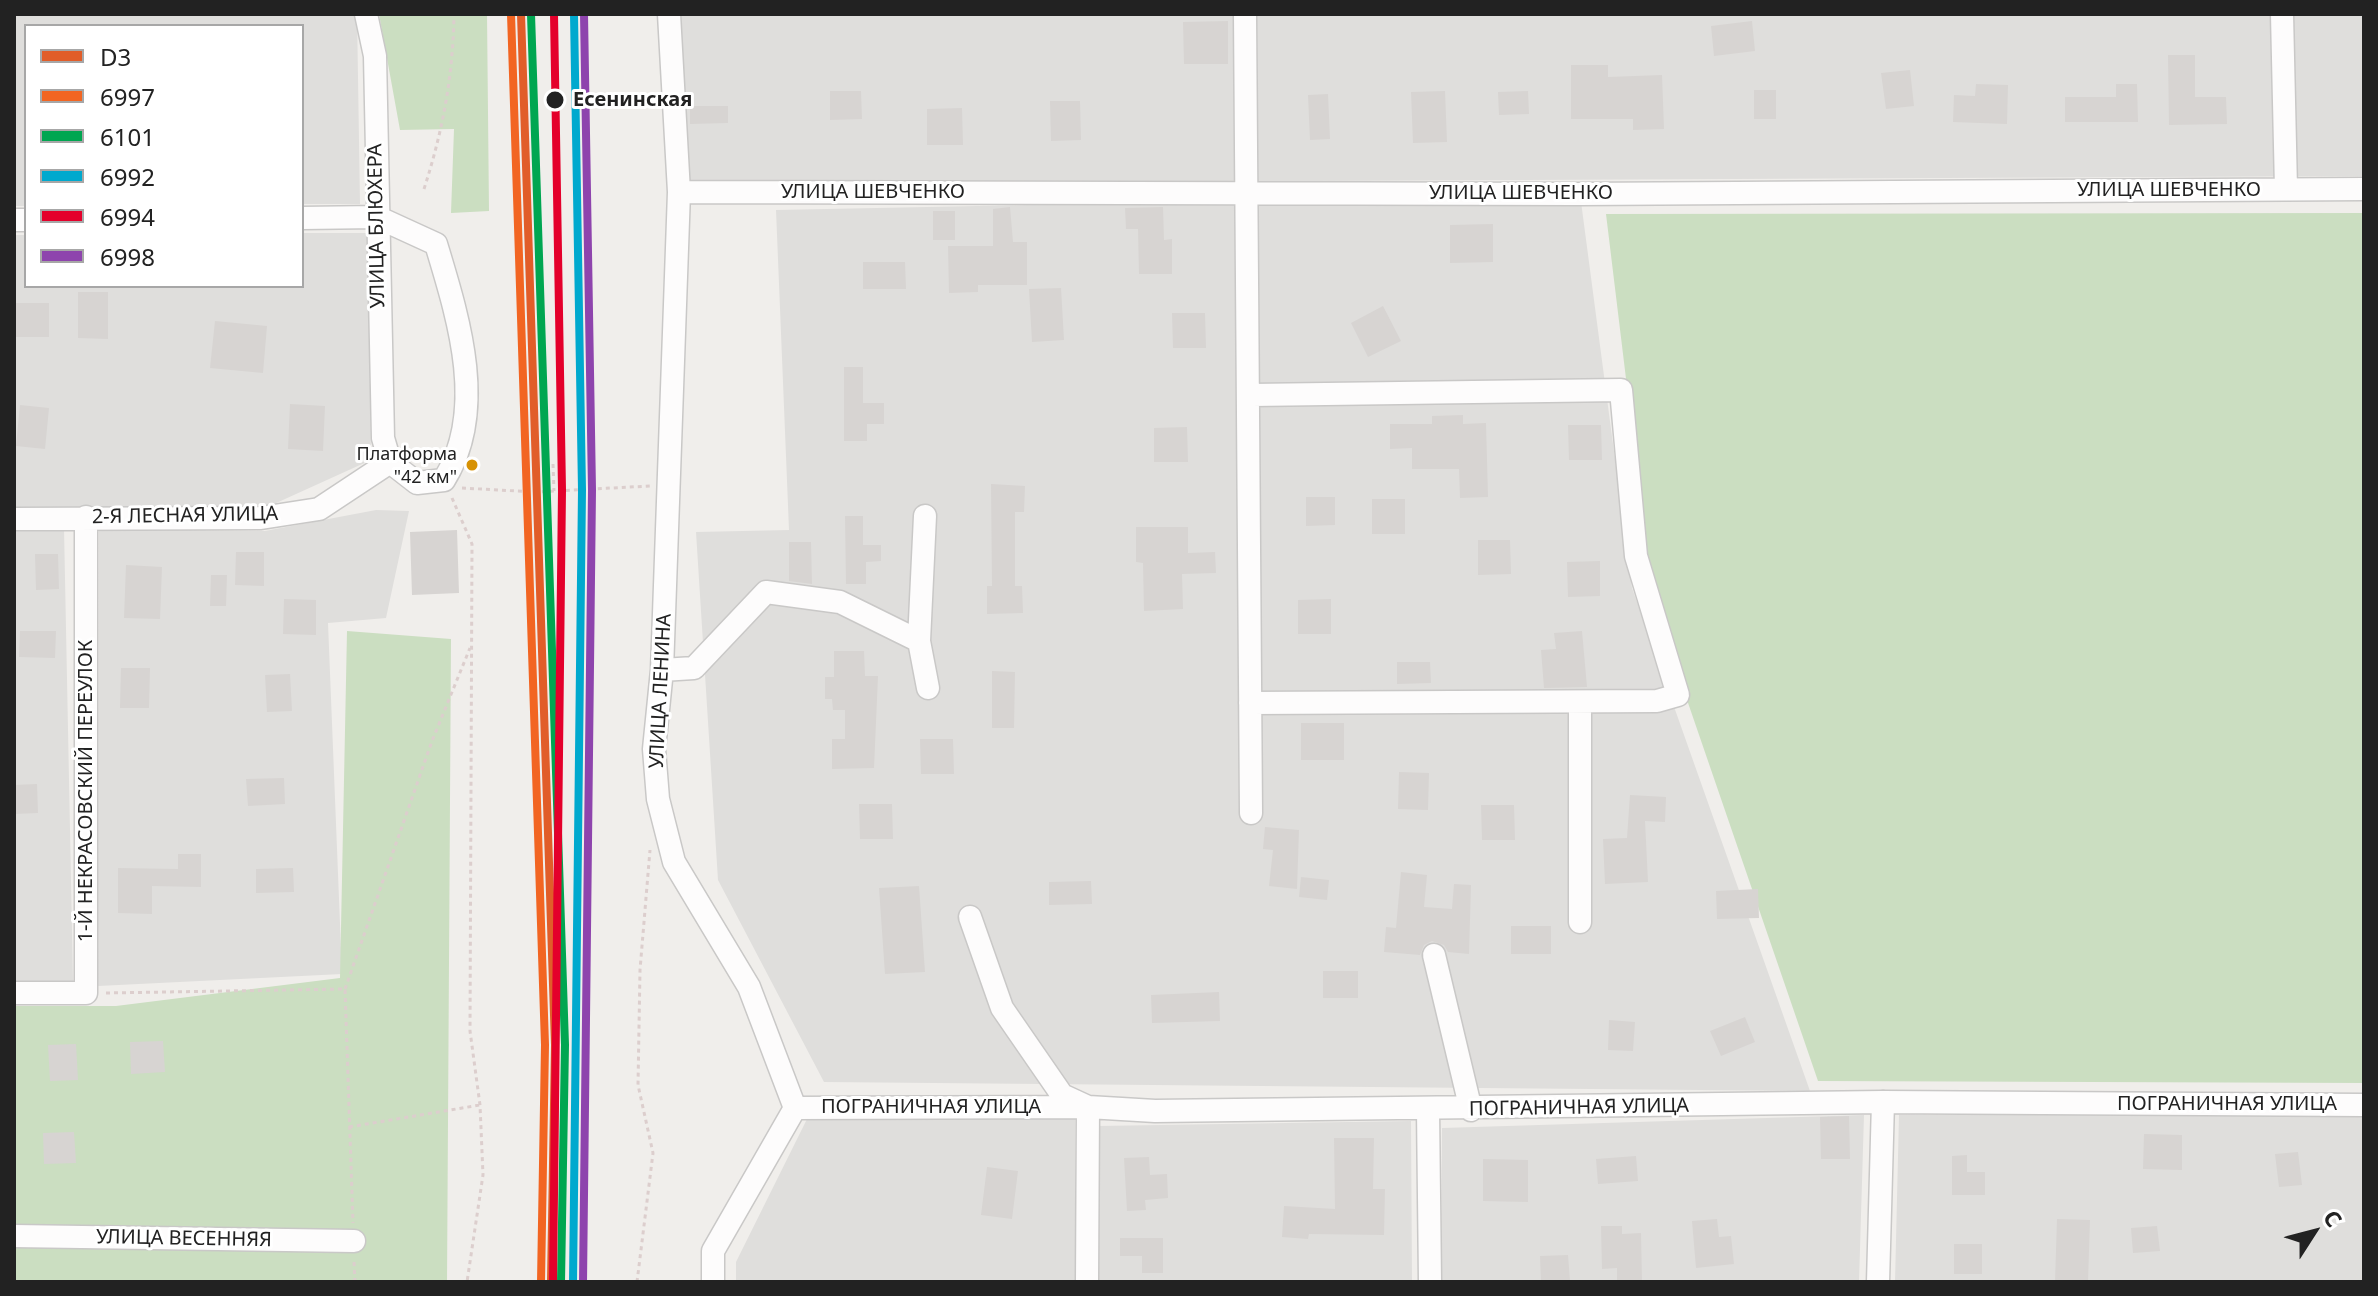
<!DOCTYPE html>
<meta charset="utf-8">
<style>
body{margin:0}
#map{position:relative;width:2378px;height:1296px;overflow:hidden;background:#f0eeeb;font-family:"Noto Sans",sans-serif}
canvas{display:block}
.frame{position:absolute;inset:0;border:16px solid #222;pointer-events:none}
.legend{position:absolute;left:24px;top:24px;width:280px;height:264px;box-sizing:border-box;background:#fff;border:2px solid #a7a7a7;margin:0;padding:10px 14px;list-style:none;font-size:24px;color:#222}
.legend li{display:flex;align-items:center;gap:16px;height:40px}
.legend b{width:40px;border:2px solid #a7a7a7}
.north{position:absolute;left:2274px;top:1192px;width:80px;height:80px;-webkit-text-stroke:6px #fff;paint-order:stroke;rotate:54deg;font-size:22px;font-weight:700;line-height:32px;text-align:center;color:#222}
.north::after{content:'';display:block;margin:auto;width:28px;height:36px;background:#222;clip-path:polygon(50% 0,100% 100%,50% 72%,0 100%)}
</style>
<div id="map">
<canvas width="2378" height="1296"></canvas>
<div class="frame"></div>
<ul class="legend">
<li><b style="height:10px;background:#e15d29"></b>D3</li>
<li><b style="height:10px;background:#f26522"></b>6997</li>
<li><b style="height:10px;background:#00a651"></b>6101</li>
<li><b style="height:10px;background:#00a9ce"></b>6992</li>
<li><b style="height:10px;background:#e4002b"></b>6994</li>
<li><b style="height:10px;background:#8e44ad"></b>6998</li>
</ul>
<div class="north">С</div>
</div>
<script>
const c = document.querySelector('canvas').getContext('2d');
c.lineJoin = 'round';
function paint(path, color) { c.fillStyle = color; c.fill(path, 'evenodd'); }
function stroke(path, color, width, dash) { c.strokeStyle = color; c.lineWidth = width; c.lineCap = dash ? 'butt' : 'round'; c.setLineDash(dash || []); c.stroke(path); }
function label(font, color, halo, rows, align = 'center') {
  c.font = font + ' "Noto Sans",sans-serif'; c.lineWidth = 6; c.setLineDash([]); c.textBaseline = 'middle'; c.strokeStyle = halo; c.fillStyle = color; for (const [text, x, y, turn = 0] of rows) {
    c.save(); c.translate(x, y); c.rotate((+turn || 0) * Math.PI / 180); c.textAlign = isNaN(turn) ? turn : align; if (halo) c.strokeText(text, 0, 0); c.fillText(text, 0, 0); c.restore();
  }
}
const residential = new Path2D(`
 M14 14H357L360 204H302V26H26V206H14Z
 M677 14H2364V176L688 184Z
 M1580 194 1632 588 1810 1091 824 1082 718 880 696 532 789 530 776 210Z
 M302 233H368L371 460 263 509 14 508V235H26V286H302Z
 M376 510 409 511 386 618 328 623 342 974 98 986 99 529 265 531Z
 M64 528 73 981 14 982V530Z
 M2364 1112V1282H1895L1899 1115Z
 M1864 1115 1859 1282H1441L1442 1128Z
 M807 1119H1075V1282H736V1262Z
 M1411 1121 1412 1282H1098V1126Z`);
const forest = new Path2D(`
 M379 14H487L489 211 451 213 454 129 400 130Z
 M2364 213V1083L1818 1081 1653 601 1606 214Z
 M347 631 451 639 447 1282H14V1006H116L340 978Z`);
const building = new Path2D(`
 M1228 21V64H1184L1183 22Z
 M1752 21 1755 51 1714 56 1711 26Z
 M2168 55H2195V97H2226L2227 124 2169 125Z
 M1571 65H1608V77L1662 75 1664 129 1633 130V119H1571Z
 M1910 70 1914 106 1886 109 1881 73Z
 M1976 84 2008 85 2007 124 1953 122 1954 95 1975 96Z
 M2116 84H2137L2138 122H2065V97H2116Z
 M1754 90H1776V119H1754Z
 M830 91H861L862 119 830 120Z
 M1445 91 1447 142 1413 143 1411 92Z
 M1528 91 1529 114 1499 115 1498 92Z
 M1328 94 1330 139 1310 140 1308 95Z
 M1050 101H1080L1081 140 1051 141Z
 M690 106H728V123L690 124Z
 M962 108 963 145H927V109Z
 M1010 207 1013 242H1027V285H978V292L949 293 948 246H993V209Z
 M1163 207 1164 240 1172 239V274H1139L1138 229H1126L1125 208Z
 M933 211H955V240H933Z
 M1493 224V262L1450 263V225Z
 M863 262H905L906 289H863Z
 M1061 288 1064 340 1032 342 1029 289Z
 M78 292H108V339L78 338Z
 M14 303H49V337H14Z
 M1383 306 1401 341 1368 357 1351 323Z
 M1172 313H1205L1206 348H1173Z
 M215 321 267 326 263 373 210 368Z
 M844 367H863V403H884V424H867V441H844Z
 M290 404 325 406 323 451 288 449Z
 M20 405 49 408 45 449 16 446Z
 M1463 415V424L1486 423 1488 497 1460 498 1459 469H1412V448L1390 449V424H1432V416Z
 M1568 425H1601L1602 460H1569Z
 M1187 427 1188 462H1154V428Z
 M991 484 1025 486 1024 512H1015V586H1022L1023 613 987 614V586H992Z
 M1306 497H1335V525L1306 526Z
 M1372 499H1405V534H1372Z
 M845 516H863V545H881V561L866 562V584H846Z
 M1136 527H1188V553L1215 552 1216 573 1182 574 1183 609 1144 611 1143 563 1136 562Z
 M457 530 459 593 412 595 410 532Z
 M1478 540H1510L1511 574 1478 575Z
 M789 542H811L812 584 789 581Z
 M236 552H264V586L235 585Z
 M35 554H58L59 589 36 590Z
 M1600 561V596L1568 597 1567 562Z
 M126 565 162 567 160 619 124 618Z
 M211 575H227L226 606H210Z
 M284 599 316 600V635L283 634Z
 M1331 599V634H1298V600Z
 M20 631H56L55 658 19 657Z
 M1582 631 1587 687 1544 688 1541 650 1556 649 1554 633Z
 M834 651H864L865 676H878L874 768 832 769V739H845V710H833L832 699H825V677H834Z
 M1397 662H1430L1431 683 1397 684Z
 M121 668H150L149 708H120Z
 M992 671 1015 672 1014 728H992Z
 M290 674 292 711 267 712 265 675Z
 M1301 723H1344V760H1301Z
 M920 739H953L954 774H921Z
 M1399 772 1429 773 1428 810 1398 809Z
 M284 778 285 804 248 806 246 779Z
 M37 784 38 813 14 814V785Z
 M1630 795 1666 797 1665 822 1645 821 1648 882 1605 884 1603 839 1627 838Z
 M859 804H892L893 839H860Z
 M1481 805H1514L1515 840H1482Z
 M1265 827 1299 830 1297 889 1269 886 1273 850 1263 849Z
 M178 854H201V887L152 886V914L118 913V868L178 869Z
 M293 868 294 892 256 893V869Z
 M1401 872 1427 875 1424 907 1452 909 1454 884 1471 885 1469 954 1448 952 1444 945 1432 941 1424 945 1420 955 1384 952 1386 927 1396 928Z
 M1301 877 1329 880 1327 900 1299 897Z
 M1091 881 1092 904 1049 905V882Z
 M919 886 925 972 885 974 879 888Z
 M1758 889 1759 918 1717 919 1716 891Z
 M1511 926H1551V954H1511Z
 M1323 971H1358V998H1323Z
 M1219 992 1220 1021 1152 1023 1151 995Z
 M1745 1017 1755 1042 1721 1056 1710 1031Z
 M1609 1020 1635 1022 1633 1051 1608 1050Z
 M163 1041 165 1072 131 1074 130 1042Z
 M76 1044 78 1080 50 1081 48 1045Z
 M1849 1116 1850 1159H1821L1820 1117Z
 M74 1132 76 1163 44 1164 43 1133Z
 M2144 1134 2182 1135V1170L2143 1169Z
 M1334 1138H1374L1373 1189H1385L1384 1235 1309 1234 1308 1239 1282 1237 1284 1206 1335 1209Z
 M2298 1152 2302 1185 2279 1187 2275 1154Z
 M1967 1155V1172H1985V1195H1952V1156Z
 M1636 1156 1638 1181 1598 1184 1596 1159Z
 M1149 1157 1150 1175 1167 1174 1168 1198 1145 1200 1146 1210 1127 1211 1124 1158Z
 M1483 1159 1528 1160V1202L1483 1201Z
 M987 1167 1018 1171 1012 1219 981 1215Z
 M1717 1219 1719 1237 1731 1236 1734 1264 1696 1268 1692 1221Z
 M2057 1219 2090 1220 2088 1282H2055Z
 M1601 1226H1622V1234L1641 1233 1642 1282H1617V1268L1602 1269Z
 M2157 1226 2160 1251 2133 1253 2131 1228Z
 M1120 1238H1163V1273H1142V1256H1120Z
 M1954 1244H1982V1274H1954Z
 M1568 1255 1570 1281 1541 1282 1540 1256Z`);
const path = new Path2D(`
 M424 189C443 130 453 76 454 14
 M553 464 554 491
 M462 488 535 492 650 486
 M452 498 472 544 470 1031 480 1105 483 1175 467 1282
 M345 989 432 741 470 648
 M106 993 345 989 353 1223
 M349 1127 480 1105
 M354 1262 355 1282
 M637 1282 653 1153 638 1085 640 970 650 850`);
const minor = new Path2D(`
 M669 14 679 192 662 670 654 749 658 799 674 862 749 987 795 1108
 M1245 14 1251 813
 M2282 14 2286 189
 M679 192 1580 194 2364 189
 M302 218 377 217 436 244C458 317 488 410 444 480L417 483 390 462 383 438 375 56 366 14
 M14 220H26
 M925 516 919 641 928 688
 M14 519 261 518 319 509 390 462
 M662 670 694 668 766 592 840 602 919 641
 M1250 703 1657 701 1678 695 1636 556 1621 390 1252 395
 M970 917 1002 1008 1062 1095 1088 1107 1087 1282
 M1580 922V702
 M1434 955 1471 1110
 M14 993H86V517
 M795 1108 1088 1107 1155 1111 1883 1102 2364 1105
 M1428 1110 1430 1282
 M14 1236 354 1241
 M713 1282V1251L795 1108
 M1878 1282 1883 1102`);
const rail1 = new Path2D(`
 M521 14 555 1045 551 1282`);
const rail2 = new Path2D(`
 M511 14 545 1045 541 1282`);
const rail3 = new Path2D(`
 M531 14 565 1045 561 1282`);
const rail4 = new Path2D(`
 M573 1282 582 490 574 14`);
const rail5 = new Path2D(`
 M553 1282 562 490 554 14`);
const rail6 = new Path2D(`
 M583 1282 592 490 584 14`);
const markers = [
 [555,100,10,"#222"],
 [472,465,7,"#d79205"]
];
const busNames = [
 ["Платформа",457,455],
 ["\"42 км\"",457,478]
];
const stopNames = [
 ["Есенинская",573,100]
];
const streetNames = [
 ["УЛИЦА ШЕВЧЕНКО",2169,190],
 ["УЛИЦА ШЕВЧЕНКО",873,192],
 ["УЛИЦА ШЕВЧЕНКО",1521,193],
 ["УЛИЦА БЛЮХЕРА",377,226,-91],
 ["2-Я ЛЕСНАЯ УЛИЦА",185,516,-1],
 ["УЛИЦА ЛЕНИНА",661,691,-87],
 ["1-Й НЕКРАСОВСКИЙ ПЕРЕУЛОК",86,791,-90],
 ["ПОГРАНИЧНАЯ УЛИЦА",2227,1104],
 ["ПОГРАНИЧНАЯ УЛИЦА",931,1107],
 ["ПОГРАНИЧНАЯ УЛИЦА",1579,1108,-1],
 ["УЛИЦА ВЕСЕННЯЯ",184,1239,1]
];
paint(residential, '#dfdedc');
paint(forest, '#cbdec1');
paint(building, '#d7d4d2');
stroke(minor, '#c9c8c7', 25);
stroke(path, '#dccecd', 3, [4, 4]);
stroke(minor, '#fdfcfc', 22);
stroke(rail1, '#e15d29', 8);
stroke(rail2, '#f26522', 8);
stroke(rail3, '#00a651', 8);
stroke(rail4, '#00a9ce', 8);
stroke(rail5, '#e4002b', 8);
stroke(rail6, '#8e44ad', 8);
for (const [x, y, r, color] of markers) { const dot = new Path2D(); dot.arc(x, y, r, 0, 2 * Math.PI); c.fillStyle = color; c.fill(dot); stroke(dot, '#fff', 3); }
label('18px', '#222', '#fff', busNames, 'right');
label('bold 20px', '#222', '#fff', stopNames, 'left');
label('20px', '#222', '#fff', streetNames);
</script>
